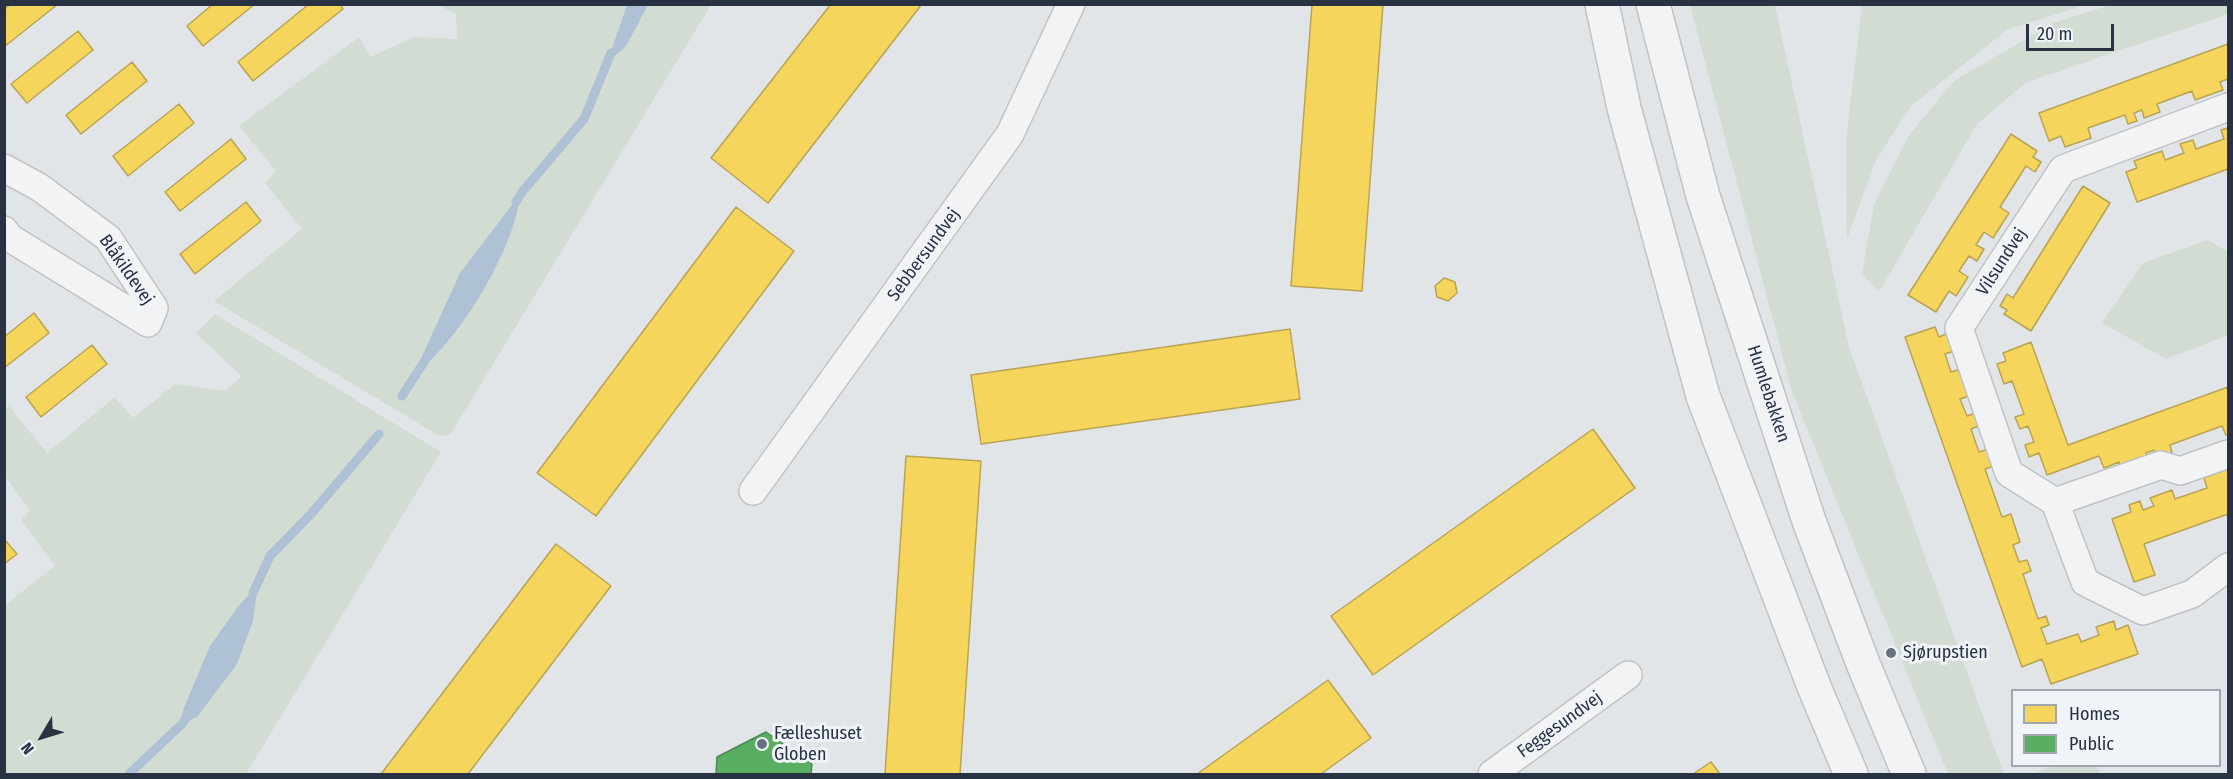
<!DOCTYPE html>
<meta charset="utf-8">
<style>
body{margin:0}
#map{position:relative;width:2233px;height:779px;overflow:hidden;background:#e2e5e8;font-family:"Fira Sans Condensed",sans-serif}
canvas{display:block}
.frame{position:absolute;inset:0;border:6px solid #283243;pointer-events:none}
.legend{position:absolute;left:2011px;top:689px;width:210px;height:78px;box-sizing:border-box;background:#f0f3f7;border:2px solid #a0a6af;margin:0;padding:8px 10px;list-style:none;font-size:18px;color:#283243}
.legend li{display:flex;align-items:center;gap:12px;height:30px}
.legend b{width:30px;border:2px solid #a0a6af}
.north{position:absolute;left:12px;top:707px;width:60px;height:60px;-webkit-text-stroke:4px #f0f3f7;paint-order:stroke;rotate:232deg;font-size:16px;font-weight:700;line-height:24px;text-align:center;color:#283243}
.north::after{content:'';display:block;margin:auto;width:21px;height:27px;background:#283243;clip-path:polygon(50% 0,100% 100%,50% 72%,0 100%)}
.scale{position:absolute;left:2026px;top:24px;width:88px;height:27px;box-sizing:border-box;border:3px solid #283243;border-top:0;padding-left:8px;font-size:18px;line-height:21px;white-space:nowrap;color:#283243;-webkit-text-stroke:4px #f0f3f7;paint-order:stroke}
</style>
<div id="map">
<canvas width="2233" height="779"></canvas>
<div class="frame"></div>
<ul class="legend">
<li><b style="height:16px;background:#f6d55c"></b>Homes</li>
<li><b style="height:16px;background:#5aae61"></b>Public</li>
</ul>
<div class="north">N</div>
<div class="scale">20 m</div>
</div>
<script>
const c = document.querySelector('canvas').getContext('2d');
c.lineJoin = 'round';
function paint(path, color) { c.fillStyle = color; c.fill(path, 'evenodd'); }
function stroke(path, color, width, dash) { c.strokeStyle = color; c.lineWidth = width; c.lineCap = dash ? 'butt' : 'round'; c.setLineDash(dash || []); c.stroke(path); }
function label(font, color, halo, rows, align = 'center') {
  c.font = font + ' "Fira Sans Condensed",sans-serif'; c.lineWidth = 6; c.setLineDash([]); c.textBaseline = 'middle'; c.strokeStyle = halo; c.fillStyle = color; for (const [text, x, y, turn = 0] of rows) {
    c.save(); c.translate(x, y); c.rotate((+turn || 0) * Math.PI / 180); c.textAlign = isNaN(turn) ? turn : align; if (halo) c.strokeText(text, 0, 0); c.fillText(text, 0, 0); c.restore();
  }
}
const green = new Path2D(`
 M2113 4 2228 5V14L2027 82 1977 124 1879 292 1862 274 1874 204 1909 135 1954 81 2053 23Z
 M438 5H711L450 435 440 436 214 301 302 229 265 183 276 171 239 126 359 37 371 57 414 37 457 39 456 14Z
 M1690 5H1775L1849 347 2004 774H1948L1792 392Z
 M1862 5H2084L2007 30 1911 106 1876 160 1847 239 1846 140Z
 M2208 240 2228 252V335L2166 359 2102 323 2143 263Z
 M215 314 441 452 246 774H5V605L55 566 21 520 30 511 5 476V409L9 406 47 453 115 397 133 418 175 384 226 391 241 376 196 333Z
 M2052 766H2096L2101 774H2034Z`);
const water = new Path2D(`
 M627 5H648L626 46 607 63Z
 M522 192C518 207 515 223 509 237 491 284 457 338 419 371V363L460 273Z
 M258 584 253 621 237 664 197 717 183 723V710L210 646 237 608Z`);
const homes = new Path2D(`
 M11 4H58L4 47V9Z
 M213 4H255L203 46 187 26Z
 M309 4H340L343 9 253 81 238 62Z
 M831 4H922L768 203 711 158Z
 M1312 4H1383L1362 291 1291 286Z
 M78 31 93 50 27 103 11 84Z
 M2228 44V79L2220 82 2223 90 2195 100 2192 91 2157 104 2160 112 2144 118 2142 110 2134 113 2137 121 2128 124 2125 115 2088 128 2091 138 2065 147 2061 136 2049 141 2039 113Z
 M132 62 147 81 81 134 66 115Z
 M179 104 194 123 128 176 113 156Z
 M2228 128V169L2137 202 2126 172 2137 168 2134 161 2162 151 2165 160 2184 153 2180 144 2193 140 2196 149 2224 139 2221 130Z
 M2011 134 2037 151 2033 157 2041 162 2035 172 2026 166 2000 207 2009 213 1993 238 1984 232 1976 245 1984 249 1977 261 1969 256 1959 271 1968 277 1956 296 1949 291 1936 312 1908 295Z
 M231 139 246 159 180 211 165 192Z
 M2083 186 2110 203 2031 331 2004 314 2007 310 2000 306 2007 294 2013 298Z
 M246 202 261 221 195 274 180 254Z
 M736 207 794 251 596 516 537 473Z
 M1444 278 1455 282 1457 293 1448 301 1437 297 1435 286Z
 M34 313 49 333 4 368V337Z
 M1935 327 1939 337 1948 333 1954 351 1945 354 1951 372 1961 369 1970 396 1960 399 1967 416 1976 413 1981 425 1971 429 1979 452 1988 449 1994 466 1985 469 2002 517 2011 514 2020 542 2013 545 2019 562 2027 560 2031 571 2023 574 2038 619 2046 616 2049 625 2041 628 2047 644 2078 634 2081 642 2099 635 2096 627 2114 621 2116 630 2128 625 2138 654 2051 684 2042 659 2022 667 1905 337Z
 M1290 329 1300 399 981 444 971 375Z
 M2031 342 2068 445 2228 387V434L2226 435 2222 426 2170 445 2172 452 2157 458 2154 450 2146 453 2149 461 2122 471 2119 462 2104 468 2099 456 2047 475 2039 453 2029 457 2025 445 2034 442 2028 426 2020 429 2015 417 2024 414 2012 381 2004 384 1997 364 2006 361 2003 353Z
 M92 345 107 364 41 417 26 397Z
 M1593 429 1635 488 1373 675 1331 616Z
 M906 456 981 461 960 774H885Z
 M2228 469V514L2144 544 2155 575 2134 582 2112 519 2131 512 2129 505 2140 501 2143 510 2154 506 2150 498 2172 490 2175 499 2207 488 2204 478Z
 M4 539 17 554 4 564Z
 M556 544 611 586 468 774H381Z
 M1328 680 1371 738 1321 774H1197Z
 M1711 762 1720 774H1693Z`);
const public = new Path2D(`
 M766 732 812 764 811 774H716L717 757Z`);
const stream = new Path2D(`
 M516 202 522 192 584 119 611 53
 M402 396 424 362
 M253 593 270 556 311 514 379 434
 M129 774 183 723 188 713`);
const minor = new Path2D(`
 M2228 107 2063 169 1959 328 2009 473 2055 502 2161 465 2180 471 2228 454
 M4 168 39 187 108 238 154 308 148 323 10 238 4 230
 M753 491 1010 134 1071 4
 M2055 502 2085 582 2143 611 2192 594 2228 567
 M1492 774 1628 675`);
const tertiary = new Path2D(`
 M1602 4 1624 108 1703 396 1815 689 1851 774
 M1653 4 1703 196 1809 521 1864 666 1909 774`);
const markers = [
 [1891,653,6,"#69717d"],
 [762,744,6,"#69717d"]
];
const streetNames = [
 ["Sebbersundvej",924,255,-54],
 ["Vilsundvej",2002,262,-57],
 ["Blåkildevej",126,270,55],
 ["Humlebakken",1768,394,72],
 ["Feggesundvej",1560,725,-36]
];
const poiNames = [
 ["Sjørupstien",1903,653],
 ["Fælleshuset",774,734],
 ["Globen",774,755]
];
paint(green, '#d3dcd3');
paint(water, '#afc1d5');
paint(homes, '#f6d55c');
stroke(homes, '#b8a454', 1.5);
paint(public, '#5aae61');
stroke(public, '#4b8958', 1.5);
stroke(stream, '#afc1d5', 9);
stroke(minor, '#c0c3c6', 30);
stroke(tertiary, '#c0c3c6', 36);
stroke(minor, '#f2f3f4', 27);
stroke(tertiary, '#f2f3f4', 33);
for (const [x, y, r, color] of markers) { const dot = new Path2D(); dot.arc(x, y, r, 0, 2 * Math.PI); c.fillStyle = color; c.fill(dot); stroke(dot, '#f0f3f7', 2); }
label('18px', '#283243', '#f0f3f7', streetNames);
label('18px', '#283243', '#f0f3f7', poiNames, 'left');
</script>
